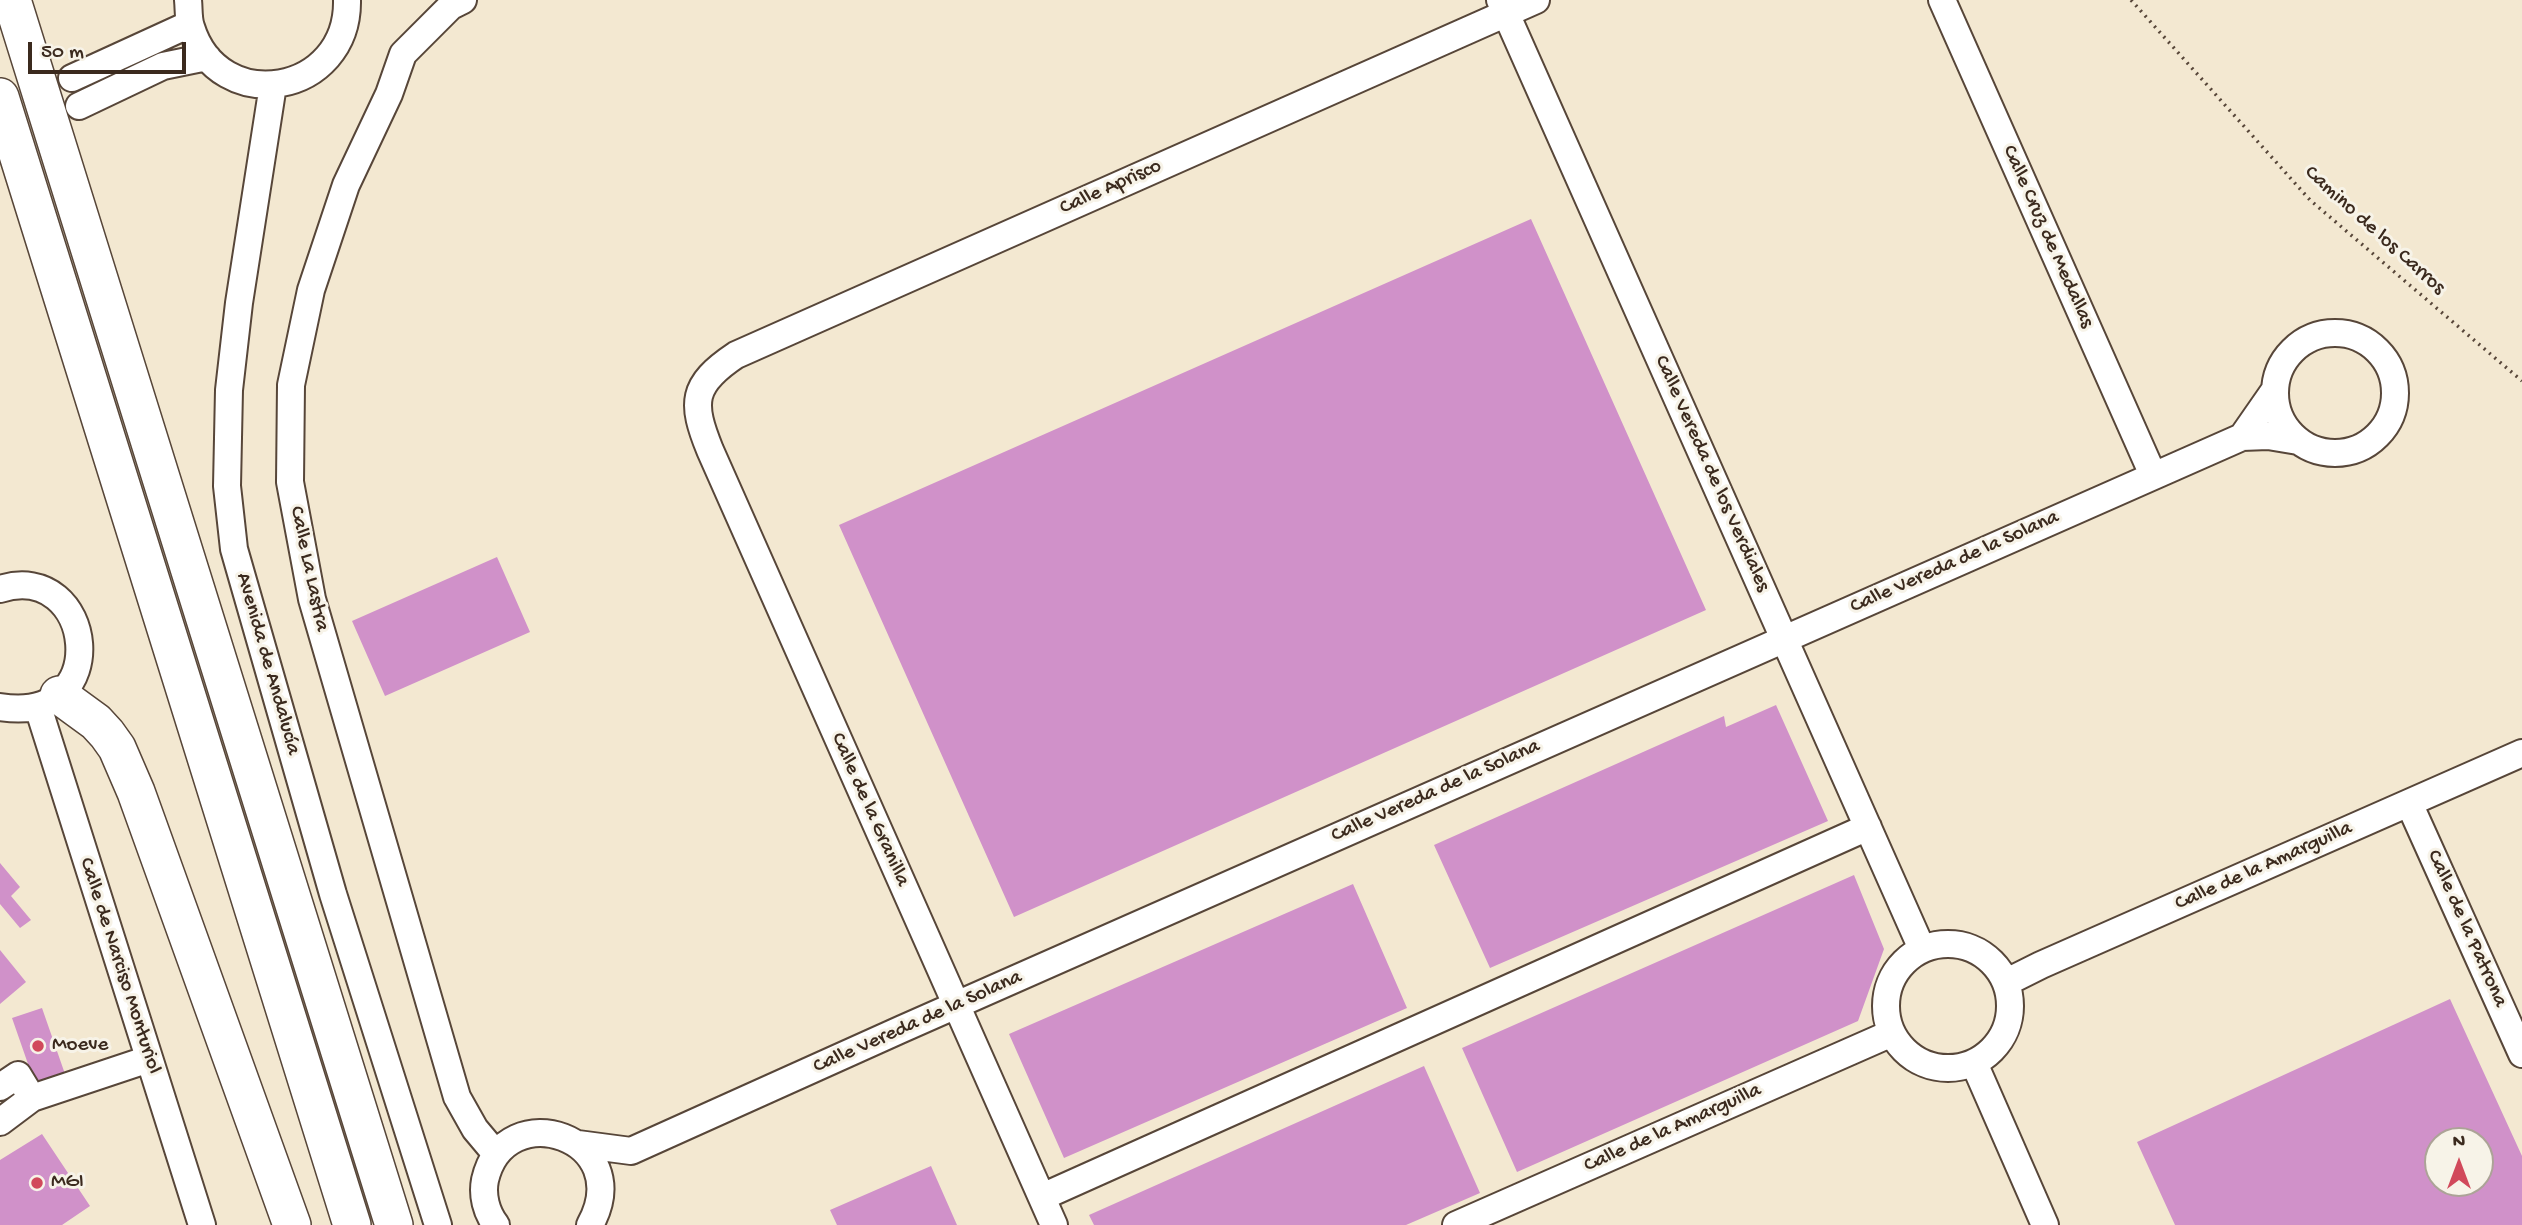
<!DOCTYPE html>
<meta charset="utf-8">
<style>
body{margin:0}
#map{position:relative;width:2522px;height:1225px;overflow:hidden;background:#f3e8d1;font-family:"Gochi Hand",sans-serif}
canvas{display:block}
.north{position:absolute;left:2424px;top:1127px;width:70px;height:70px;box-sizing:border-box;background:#f7f3e8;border:2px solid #aca397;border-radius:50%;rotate:0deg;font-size:19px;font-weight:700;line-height:28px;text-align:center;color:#3b2a1e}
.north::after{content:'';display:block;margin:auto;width:24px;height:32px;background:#d1495b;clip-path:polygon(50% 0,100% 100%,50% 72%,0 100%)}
.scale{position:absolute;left:28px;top:42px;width:158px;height:32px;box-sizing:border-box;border:4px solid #3b2a1e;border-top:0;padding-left:9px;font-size:21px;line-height:24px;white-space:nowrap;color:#3b2a1e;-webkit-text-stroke:5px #f7f3e8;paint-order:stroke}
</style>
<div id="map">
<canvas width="2522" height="1225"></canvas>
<div class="north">N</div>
<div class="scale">50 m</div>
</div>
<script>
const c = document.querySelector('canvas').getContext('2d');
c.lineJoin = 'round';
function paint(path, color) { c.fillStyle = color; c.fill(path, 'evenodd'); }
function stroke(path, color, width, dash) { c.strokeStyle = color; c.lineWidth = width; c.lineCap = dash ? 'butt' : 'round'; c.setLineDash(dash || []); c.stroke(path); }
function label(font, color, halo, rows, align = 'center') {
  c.font = font + ' "Gochi Hand",sans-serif'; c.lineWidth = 6; c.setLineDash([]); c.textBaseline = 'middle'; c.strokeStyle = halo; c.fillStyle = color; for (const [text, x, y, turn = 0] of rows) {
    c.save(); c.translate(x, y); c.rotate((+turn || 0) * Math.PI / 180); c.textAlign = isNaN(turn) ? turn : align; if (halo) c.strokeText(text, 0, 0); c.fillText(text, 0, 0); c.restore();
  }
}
const building = new Path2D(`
 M1531 219 1706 610 1014 917 839 525Z
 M497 557 530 632 385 696 352 621Z
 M1776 705 1828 821 1490 968 1434 845 1724 716 1726 727Z
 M0 863 20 887 11 896 31 920 20 928 0 904Z
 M1854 875 1884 949 1858 1021 1517 1172 1462 1048Z
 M1353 884 1407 1008 1064 1158 1009 1034Z
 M0 950 26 982 0 1004Z
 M2450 999 2522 1156V1225H2175L2137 1142ZM2438 1141H2480V1183H2438Z
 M42 1008 65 1074 35 1084 12 1018Z
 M1424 1066 1480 1193 1406 1225H1094L1089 1215Z
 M42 1134 90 1206 62 1225H0V1160Z
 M931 1166 957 1225H837L830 1210Z`);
const path = new Path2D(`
 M2131 0 2310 200 2522 381`);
const minor = new Path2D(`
 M188 0C189 9 188 19 191 27 219 118 349 95 347 0
 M463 0 451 6 403 54 389 94 346 185 311 290 291 385 290 482 312 599 457 1097 475 1129 496 1154
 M1500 0 1922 949
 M1942 0 2153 475
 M72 78 190 24
 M273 85 239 303 229 390 227 486 234 549 333 894 438 1225
 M79 106 163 66 207 57
 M2275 393a60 60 0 1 1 120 0a60 60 0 1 1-120 0Z
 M2274 391 2242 437 2268 436 2298 441
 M0 589C95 559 116 726 0 707
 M38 707 202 1225
 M2409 803 2522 1054
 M1886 1006a62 62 0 1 1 124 0a62 62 0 1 1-124 0Z
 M2007 982 2041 965 2522 753
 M1974 1063 2045 1225
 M0 1087 18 1075 32 1098
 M0 1122 32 1098 149 1059
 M578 1144 631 1151 902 1029 2242 437
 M1042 1197 1868 827
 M496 1225C486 1212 482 1195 485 1180 505 1093 638 1138 590 1225
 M1054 1225 710 450C691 403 691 385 736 355L1536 0
 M1456 1225 1892 1033`);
const highway = new Path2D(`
 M12 0 394 1225
 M0 97 352 1225
 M59 695 96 722 107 734 117 748 136 792 292 1225`);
const markers = [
 [38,1046,7,"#d1495b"],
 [37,1183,7,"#d1495b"]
];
const streetNames = [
 ["Calle Aprisco",1111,188,-24],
 ["Camino de los Carros",2374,231,42],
 ["Calle Cruz de Medallas",2047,237,66],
 ["Calle Vereda de los Verdiales",1711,474,66],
 ["Calle Vereda de la Solana",1955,563,-24],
 ["Calle La Lastra",308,569,78],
 ["Avenida de Andalucía",267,664,74],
 ["Calle Vereda de la Solana",1436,792,-24],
 ["Calle de la Granilla",869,810,66],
 ["Calle de la Amarguilla",2264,867,-24],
 ["Calle de la Patrona",2466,929,66],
 ["Calle de Narciso Monturiol",119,966,72],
 ["Calle Vereda de la Solana",918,1023,-24],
 ["Calle de la Amarguilla",1673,1129,-24]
];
const poiNames = [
 ["Moeve",52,1046],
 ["MGI",51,1183]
];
paint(building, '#d091c9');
stroke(minor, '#574639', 30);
stroke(highway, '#574639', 40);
stroke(path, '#574639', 3.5, [2, 5]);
stroke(minor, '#fff', 26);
stroke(highway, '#fff', 37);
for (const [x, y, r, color] of markers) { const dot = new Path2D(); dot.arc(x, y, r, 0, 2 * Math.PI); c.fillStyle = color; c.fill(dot); stroke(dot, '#f7f3e8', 2.5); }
label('21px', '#3b2a1e', '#f7f3e8', streetNames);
label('21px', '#3b2a1e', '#f7f3e8', poiNames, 'left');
</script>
